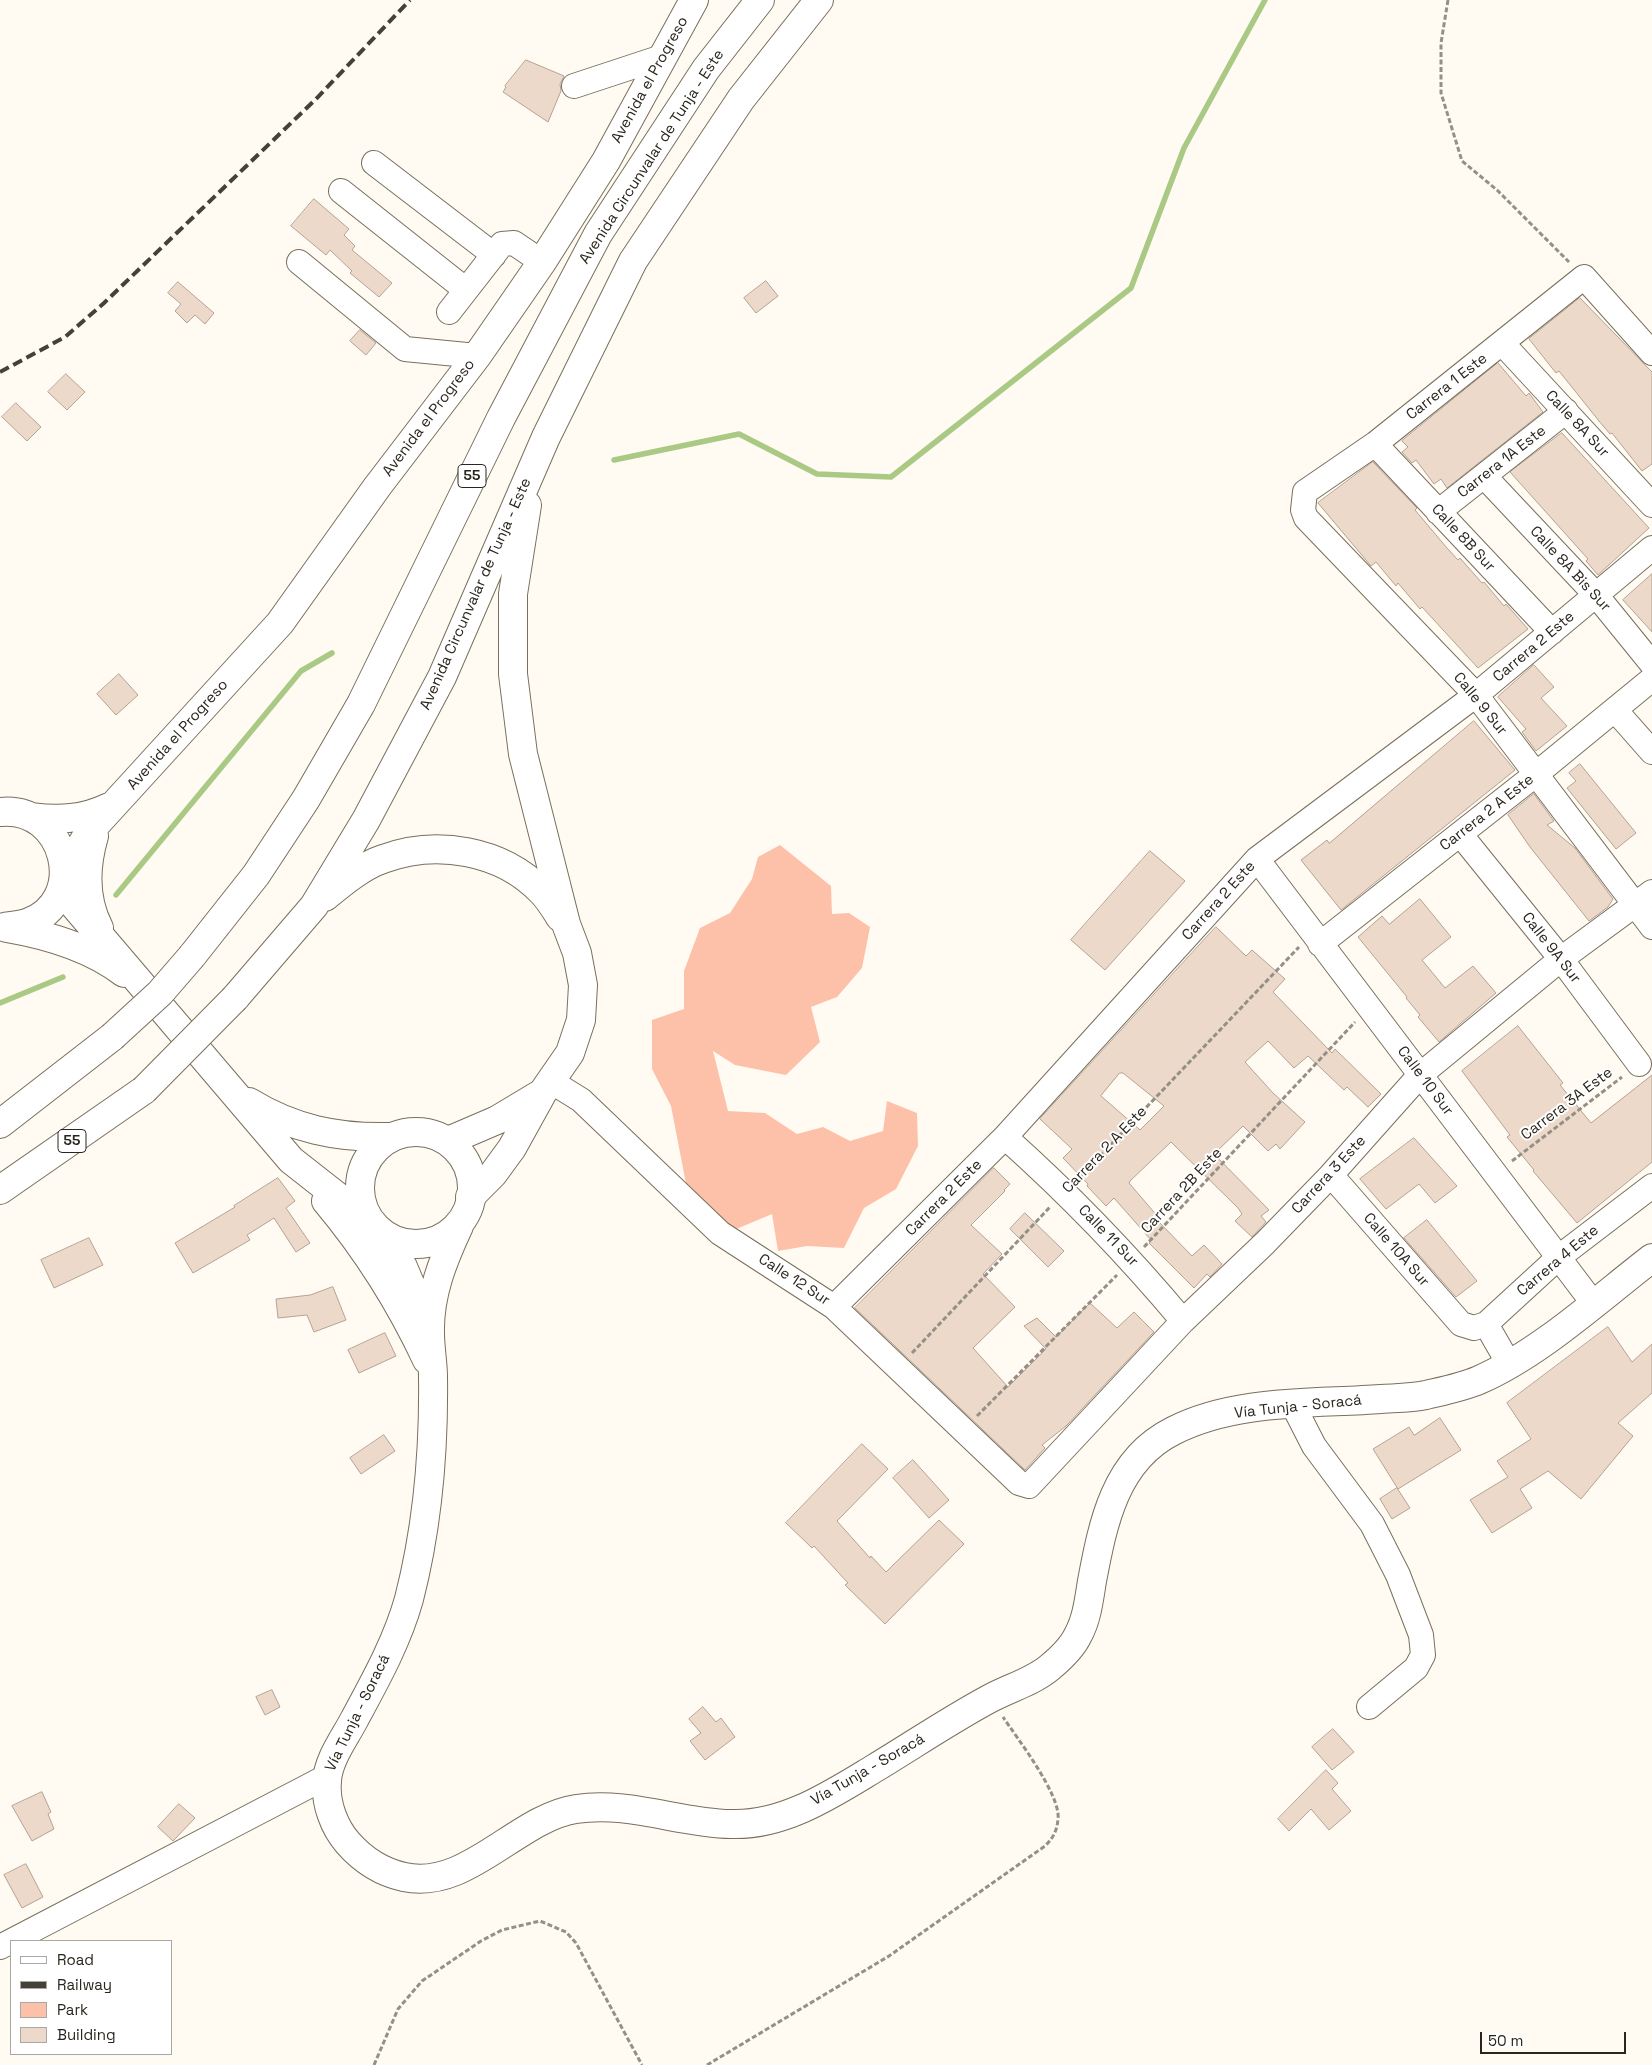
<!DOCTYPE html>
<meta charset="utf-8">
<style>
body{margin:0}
#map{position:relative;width:1652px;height:2065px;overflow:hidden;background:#fffbf2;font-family:"Space Grotesk",sans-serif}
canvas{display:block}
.legend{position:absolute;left:10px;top:1940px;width:162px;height:115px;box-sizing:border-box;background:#fff;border:1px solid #aaa8a5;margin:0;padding:6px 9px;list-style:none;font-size:15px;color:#2a261e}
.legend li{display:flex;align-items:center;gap:10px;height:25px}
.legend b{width:25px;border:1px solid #aaa8a5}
.scale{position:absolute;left:1480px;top:2032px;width:146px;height:22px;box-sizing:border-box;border:2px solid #2a261e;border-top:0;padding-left:6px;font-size:15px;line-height:18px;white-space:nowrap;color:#2a261e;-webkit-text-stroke:4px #fff;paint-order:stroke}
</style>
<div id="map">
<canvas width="1652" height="2065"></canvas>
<ul class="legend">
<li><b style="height:6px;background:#fff"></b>Road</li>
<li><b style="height:6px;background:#454139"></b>Railway</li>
<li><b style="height:14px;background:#fdc1aa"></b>Park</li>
<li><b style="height:14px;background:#ecd9c9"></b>Building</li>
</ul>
<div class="scale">50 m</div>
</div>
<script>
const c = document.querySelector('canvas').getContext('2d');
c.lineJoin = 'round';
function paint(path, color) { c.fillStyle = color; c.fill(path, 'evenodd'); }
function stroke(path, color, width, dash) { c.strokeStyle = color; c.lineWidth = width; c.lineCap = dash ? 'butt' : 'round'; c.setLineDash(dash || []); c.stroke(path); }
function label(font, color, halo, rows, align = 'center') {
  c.font = font + ' "Space Grotesk",sans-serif'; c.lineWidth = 4; c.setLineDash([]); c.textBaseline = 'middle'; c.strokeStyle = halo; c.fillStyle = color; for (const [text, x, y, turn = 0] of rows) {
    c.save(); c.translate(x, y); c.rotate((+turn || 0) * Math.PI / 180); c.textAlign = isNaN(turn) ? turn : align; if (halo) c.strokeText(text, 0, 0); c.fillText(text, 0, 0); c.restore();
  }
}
const green = new Path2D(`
 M780 845 831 886 832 914 849 913 870 927 862 968 837 997 811 1007 820 1042 786 1075 735 1065 713 1051 728 1111 765 1113 797 1134 823 1127 850 1141 883 1131 887 1101 917 1113 918 1146 896 1189 864 1208 844 1248 807 1246 778 1251 772 1214 734 1230 688 1194 671 1106 652 1069V1020L684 1009V971L700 928 730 913 752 879 758 857Z`);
const stream = new Path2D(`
 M614 460 739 434 817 474 891 477 1131 288 1184 148 1265 0
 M116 895 301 671 332 653
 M0 1003 63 977`);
const building = new Path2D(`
 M526 60 564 76 560 84 561 91 548 122 503 92 506 87 505 86Z
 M314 199 349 229 344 235 355 246 352 250 392 283 379 297 350 273 352 271 330 250 326 255 291 226Z
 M766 281 778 296 756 313 744 298Z
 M178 282 214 313 205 324 195 315 187 323 175 311 181 304 168 293Z
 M1580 298 1652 372V464L1642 471 1612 433 1610 434 1599 421 1559 371 1556 373 1529 339Z
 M360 330 376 343 366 355 350 341Z
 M1498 363 1526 396 1529 393 1543 412 1447 488 1441 479 1434 484 1416 460 1412 463 1402 452 1408 447 1402 441Z
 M66 374 85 392 67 410 48 392Z
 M16 403 41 427 27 441 2 417Z
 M1562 433 1649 528 1598 575 1586 561 1588 559 1510 472Z
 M1373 462 1417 508 1415 510 1447 548 1458 560 1460 558 1482 583 1484 582 1504 606 1506 604 1528 629 1478 668 1422 607 1420 609 1398 583 1396 586 1376 562 1371 566 1318 503Z
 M1652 574V632L1623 600Z
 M1534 665 1554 687 1541 698 1567 726 1536 751 1522 732 1526 729 1498 697Z
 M119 674 138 695 116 715 97 694Z
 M1474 721 1515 770 1341 910 1301 860 1327 840 1329 843Z
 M1580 764 1636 833 1616 849 1567 788 1576 781 1569 773Z
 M1534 794 1554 821 1547 825 1575 848 1613 899 1608 907 1589 921 1530 847 1508 815Z
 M1150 851 1185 881 1105 970 1071 940Z
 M1420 899 1451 937 1422 960 1445 988 1473 966 1496 993 1439 1042 1418 1017 1420 1015 1406 998 1407 997 1358 937 1382 916 1389 924Z
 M1216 927 1246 956 1252 950 1285 979 1273 992 1332 1053 1335 1049 1381 1094 1368 1107 1347 1087 1344 1090 1308 1056 1294 1068 1268 1041 1245 1062 1273 1093 1305 1122 1280 1149 1276 1144 1268 1151 1243 1126 1214 1154 1269 1210 1261 1216 1266 1222 1252 1237 1235 1221 1242 1214 1238 1208 1171 1142 1130 1181 1129 1183 1159 1218 1157 1220 1192 1256 1204 1245 1222 1264 1210 1277 1207 1274 1194 1288 1149 1243 1151 1240 1114 1198 1106 1206 1087 1186 1088 1184 1063 1158 1072 1149 1040 1119ZM1120 1073H1123L1164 1106 1140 1130 1101 1096Z
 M1518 1026 1563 1083 1560 1085 1591 1123 1652 1075V1162L1577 1223 1533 1171 1534 1170 1507 1137 1510 1135 1462 1071Z
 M1414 1138 1457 1186 1435 1203 1419 1184 1386 1209 1360 1179Z
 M994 1168 1010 1184 1004 1190 1005 1191 971 1225 1002 1254 983 1274 1015 1307 973 1348 1008 1387 1046 1349 1024 1326 1037 1318 1056 1337 1090 1303 1117 1328 1134 1312 1154 1332 1066 1426 1042 1445 1045 1448 1025 1470 855 1308Z
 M278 1178 295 1201 286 1208 310 1243 296 1252 274 1218 247 1235 250 1240 193 1273 175 1243 235 1207 234 1206Z
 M1025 1213 1064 1251 1048 1267 1010 1229Z
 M1427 1220 1477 1281 1456 1297 1404 1238Z
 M89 1238 103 1265 54 1288 41 1260Z
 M333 1287 346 1320 314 1332 307 1315 278 1318 276 1299 310 1295Z
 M1608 1327 1632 1362 1652 1344V1393L1618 1423 1633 1436 1581 1499 1548 1471 1520 1489 1532 1508 1492 1533 1470 1500 1508 1477 1497 1461 1531 1439 1507 1403Z
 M385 1333 396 1356 359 1373 348 1350Z
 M1440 1418 1461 1450 1398 1489 1373 1449 1409 1427 1414 1435Z
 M384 1435 395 1451 361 1474 350 1458Z
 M862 1444 888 1469 837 1521 870 1558 871 1556 886 1572 939 1520 964 1544 885 1624 845 1585 848 1583 814 1546 812 1548 786 1523Z
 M913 1460 949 1500 929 1518 893 1478Z
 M1397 1488 1410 1508 1392 1519 1380 1499Z
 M272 1690 280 1707 265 1715 256 1697Z
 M703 1707 716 1722 721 1718 735 1737 705 1760 690 1741 701 1733 689 1719Z
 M1333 1729 1354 1752 1332 1770 1312 1747Z
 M1326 1770 1338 1783 1332 1789 1351 1811 1329 1830 1311 1809 1289 1831 1278 1819Z
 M42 1792 51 1812 48 1814 54 1829 32 1841 12 1806Z
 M179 1804 195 1818 173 1841 158 1827Z
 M26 1864 43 1897 22 1908 4 1875Z`);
const path = new Path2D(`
 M1448 0 1441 43V93L1462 161 1497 190 1569 262
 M1512 1161 1622 1077
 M1079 1178 1299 947
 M1144 1247 1355 1022
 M912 1353 1050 1207
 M977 1416 1117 1275
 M374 2065 398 2009 422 1981 481 1941 502 1930 540 1921 566 1932 576 1943 642 2065
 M707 2065 889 1956 1045 1846C1053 1838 1057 1831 1058 1819 1061 1795 1017 1738 1003 1717`);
const minor = new Path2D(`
 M574 86 665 56
 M374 163 494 255
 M341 191 466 290
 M299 262 405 349 477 356
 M449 312 502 244 514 243 542 262
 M1502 343 1652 505
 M1652 353 1584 277 1375 444 1305 492 1303 510 1306 518 1476 695 1652 927
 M1375 444 1552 632
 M1484 476 1596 595 1652 664
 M1438 512 1566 411
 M1615 710 1652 752
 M1460 834 1561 959 1639 1064
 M1257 859 1593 1303
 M1320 944 1535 775 1652 679
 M552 1082 581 1100 720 1233 834 1307 1019 1483 1029 1486 1183 1321 1265 1243 1331 1175 1420 1075 1561 959 1652 892
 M1005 1137C1070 1195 1127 1254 1183 1321
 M1331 1175 1461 1324 1474 1328 1486 1324 1559 1257 1652 1186
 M834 1307 1005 1137 1257 859 1476 695 1652 548
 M1486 1324 1509 1364
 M1293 1405 1314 1446 1372 1524 1398 1575 1421 1635 1423 1655 1416 1668 1369 1707
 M0 1947 326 1777`);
const major = new Path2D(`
 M0 812C66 805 90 901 27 923 20 925 11 926 4 927
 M32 817C60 821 84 819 109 807
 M94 836C85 867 84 899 99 928
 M64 875 89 832 280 623 377 487 477 356 542 262 606 161 694 0
 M61 890 291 1160 370 1222
 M7 928C48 935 90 947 124 973
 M249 1102C293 1129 337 1138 388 1137
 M360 1188a56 56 0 1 1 112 0a56 56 0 1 1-112 0Z
 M326 1201C367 1250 400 1302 427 1360
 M459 1226C443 1260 429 1295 430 1333 430 1348 433 1363 433 1377 434 1449 427 1529 409 1599 397 1642 375 1681 354 1720 344 1739 328 1760 327 1781 325 1803 334 1827 348 1843 363 1860 381 1872 404 1877 467 1891 517 1818 576 1809 629 1801 679 1823 731 1824 784 1826 832 1794 875 1768 913 1745 950 1720 989 1699 1009 1688 1032 1682 1049 1668 1060 1659 1072 1648 1078 1635 1087 1619 1089 1599 1092 1581 1103 1523 1115 1460 1173 1431 1235 1399 1314 1404 1381 1399 1396 1398 1411 1398 1426 1395 1443 1391 1463 1387 1479 1380 1539 1354 1600 1298 1652 1258
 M386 1237 403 1267 428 1326`);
const highway = new Path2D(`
 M325 897C342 883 362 866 383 859 436 839 502 850 542 892 549 899 555 909 560 917
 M192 956 256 875 306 799 361 704 501 418 598 234 706 69 760 0
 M235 998 314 906 366 820 442 677 546 437 633 261 741 99 819 0
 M0 1124 112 1037
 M448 1141 497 1120 542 1093
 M0 1190 144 1090
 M470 1197 493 1174 512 1148 543 1092 570 1053 581 1020 583 985 577 953 566 924 523 754 513 674V594L527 505`);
const rail = new Path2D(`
 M0 372 65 337 104 303 316 99 410 0`);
const highwayBridge = new Path2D(`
 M112 1037 160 993 192 956
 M144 1090 235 998`);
const shields = [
 [472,476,28],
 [72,1141,28]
];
const shieldNames = [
 ["55",472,476],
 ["55",72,1141]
];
const streetNames = [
 ["Avenida el Progreso",650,80,-61],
 ["Avenida Circunvalar de Tunja - Este",652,157,-57],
 ["Carrera 1 Este",1447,387,-38],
 ["Avenida el Progreso",429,418,-53],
 ["Calle 8A Sur",1577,424,47],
 ["Carrera 1A Este",1502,462,-38],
 ["Calle 8B Sur",1463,538,47],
 ["Calle 8A Bis Sur",1570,569,47],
 ["Avenida Circunvalar de Tunja - Este",476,594,-66],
 ["Carrera 2 Este",1534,647,-40],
 ["Calle 9 Sur",1480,704,51],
 ["Avenida el Progreso",178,735,-48],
 ["Carrera 2 A Este",1487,813,-38],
 ["Carrera 2 Este",1219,901,-48],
 ["Calle 9A Sur",1551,948,52],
 ["Calle 10 Sur",1425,1081,53],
 ["Carrera 3A Este",1567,1104,-37],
 ["Carrera 2 A Este",1105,1150,-46],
 ["Carrera 3 Este",1329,1175,-47],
 ["Carrera 2B Este",1182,1191,-47],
 ["Carrera 2 Este",944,1198,-45],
 ["Calle 11 Sur",1108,1236,46],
 ["Calle 10A Sur",1396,1250,49],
 ["Carrera 4 Este",1558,1261,-40],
 ["Calle 12 Sur",794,1280,33],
 ["Vía Tunja - Soracá",1298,1407,-6],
 ["Vía Tunja - Soracá",358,1713,-64],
 ["Vía Tunja - Soracá",868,1770,-30]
];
paint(green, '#fdc1aa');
stroke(stream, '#aac984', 5.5);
paint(building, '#ecd9c9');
stroke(building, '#b4a292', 1);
stroke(minor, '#796f5c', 26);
stroke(major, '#796f5c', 30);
stroke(highway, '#796f5c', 30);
stroke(path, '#949087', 3, [5, 2.5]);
stroke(minor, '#fff', 24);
stroke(major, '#fff', 28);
stroke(highway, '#fff', 28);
stroke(rail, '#454139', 4, [10, 5]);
stroke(highwayBridge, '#796f5c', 30, []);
stroke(highwayBridge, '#fff', 28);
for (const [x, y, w] of shields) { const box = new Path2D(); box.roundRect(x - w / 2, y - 11.5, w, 23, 4); c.fillStyle = '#fff'; c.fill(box); stroke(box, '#2a261e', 1); }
label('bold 14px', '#2a261e', null, shieldNames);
label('15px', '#2a261e', '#fff', streetNames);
</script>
